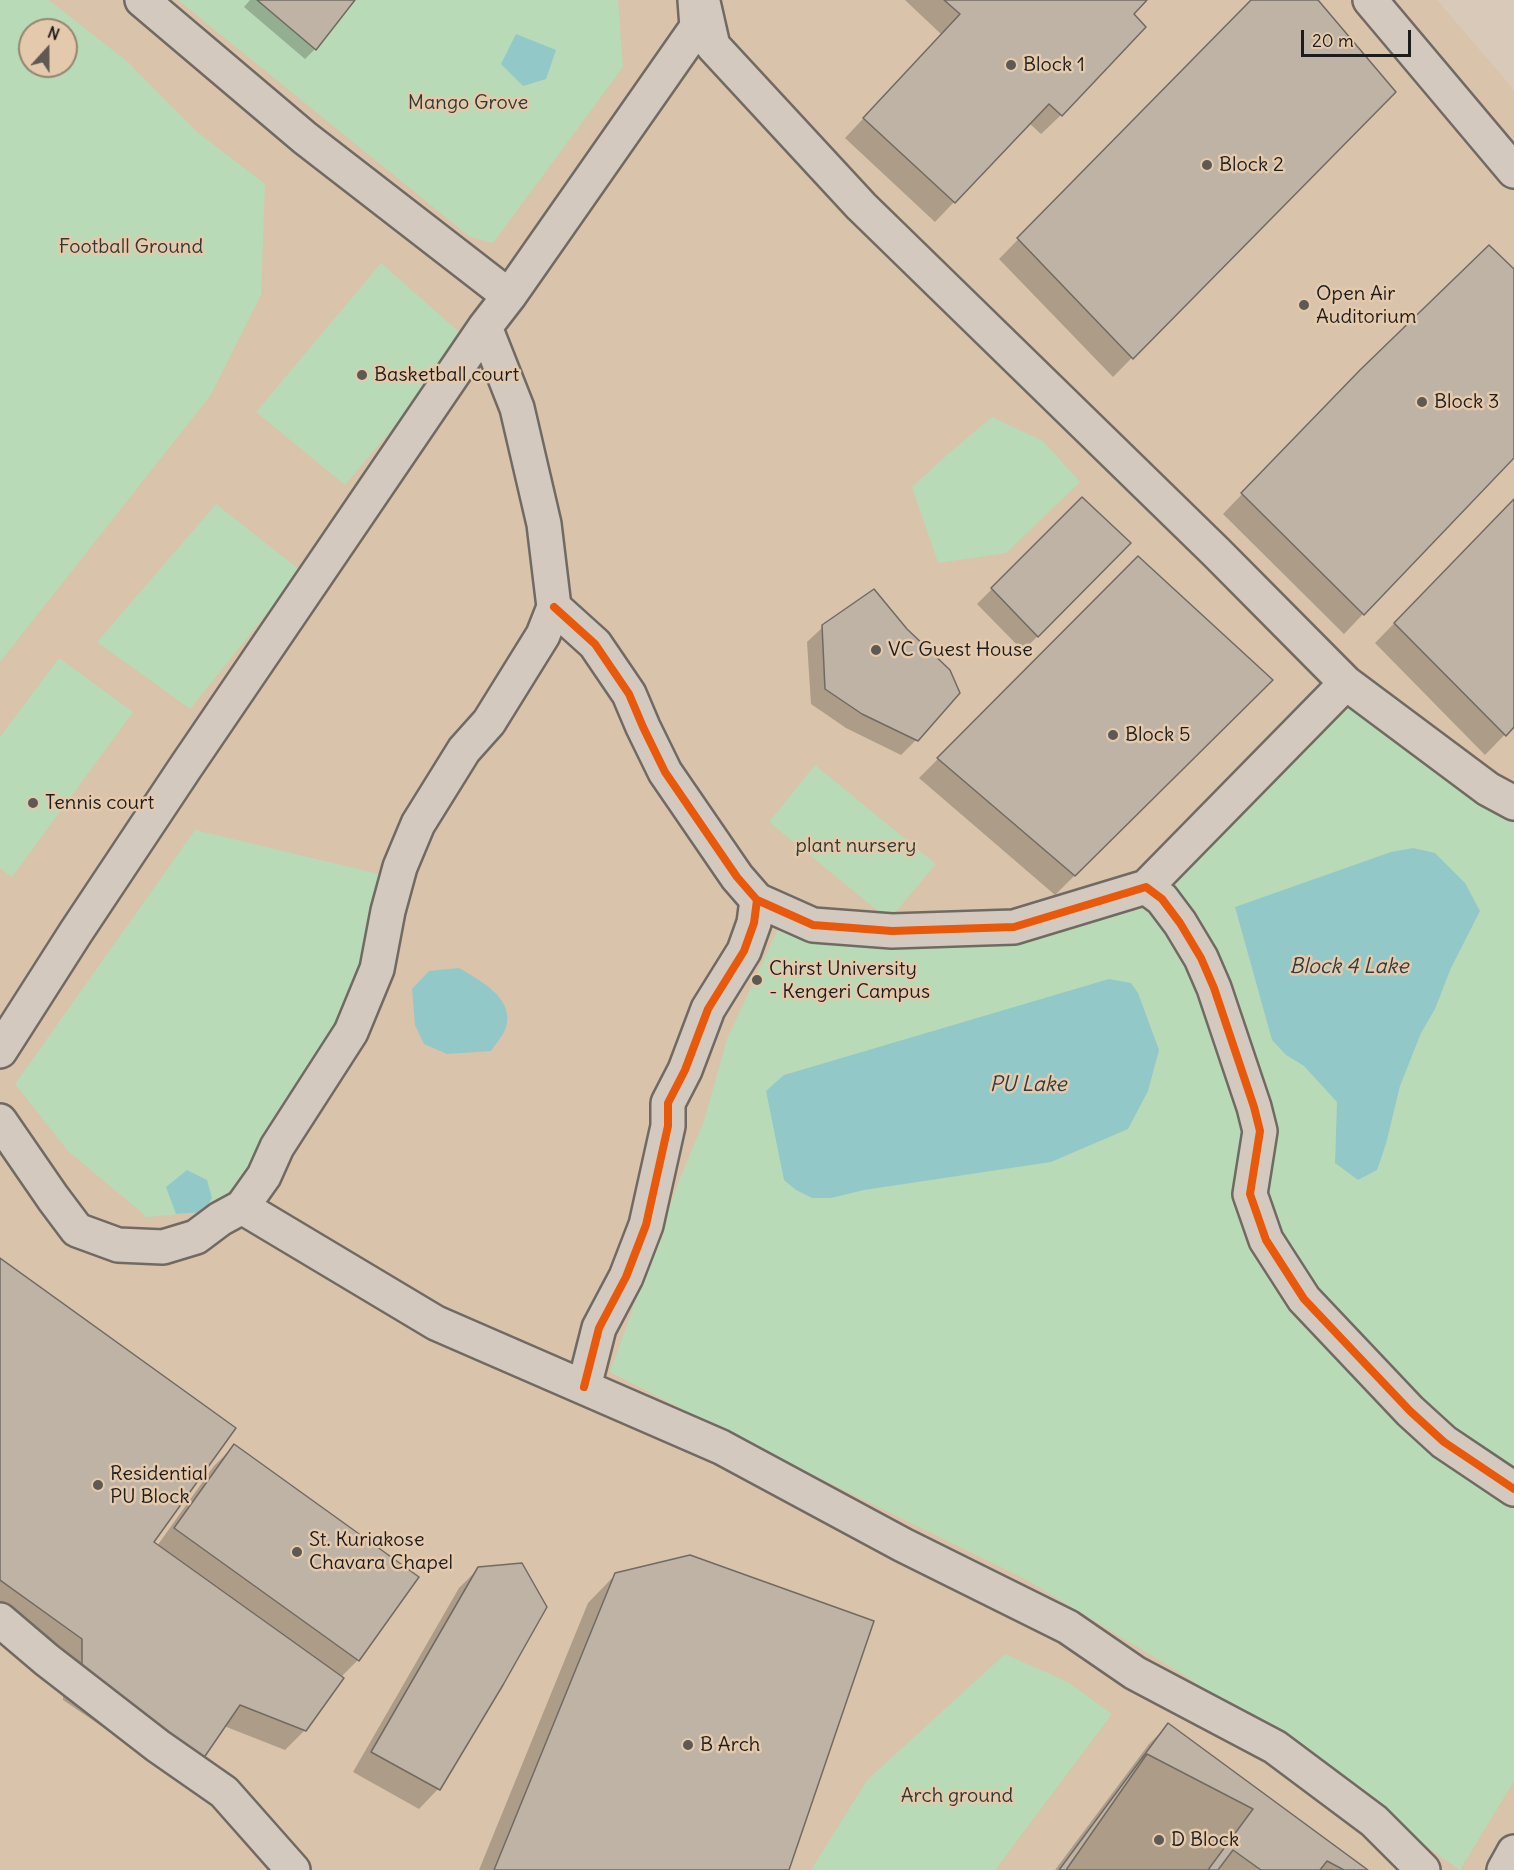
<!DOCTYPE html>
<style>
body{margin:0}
#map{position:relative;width:1514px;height:1870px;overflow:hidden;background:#d8c9b9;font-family:Delius,sans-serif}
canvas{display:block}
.north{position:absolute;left:18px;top:18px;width:60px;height:60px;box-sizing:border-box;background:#e5c9ac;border:2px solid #958472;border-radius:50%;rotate:21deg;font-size:16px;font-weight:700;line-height:24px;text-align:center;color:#1c1c1c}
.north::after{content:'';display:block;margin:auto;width:21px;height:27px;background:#5e5953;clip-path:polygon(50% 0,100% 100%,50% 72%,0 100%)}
.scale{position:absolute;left:1301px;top:30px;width:110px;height:27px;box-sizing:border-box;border:3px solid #1c1c1c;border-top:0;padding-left:8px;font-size:18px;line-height:21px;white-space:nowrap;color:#1c1c1c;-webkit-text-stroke:4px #e5c9ac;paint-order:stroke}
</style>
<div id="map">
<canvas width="1514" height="1870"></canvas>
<div class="north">N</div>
<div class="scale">20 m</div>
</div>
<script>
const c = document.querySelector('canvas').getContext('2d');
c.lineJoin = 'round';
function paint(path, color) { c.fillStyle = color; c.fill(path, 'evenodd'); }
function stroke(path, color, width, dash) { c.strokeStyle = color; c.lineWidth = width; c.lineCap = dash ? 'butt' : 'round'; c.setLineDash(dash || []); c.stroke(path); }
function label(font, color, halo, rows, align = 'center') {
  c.font = font + ' Delius,sans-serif'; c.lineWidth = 5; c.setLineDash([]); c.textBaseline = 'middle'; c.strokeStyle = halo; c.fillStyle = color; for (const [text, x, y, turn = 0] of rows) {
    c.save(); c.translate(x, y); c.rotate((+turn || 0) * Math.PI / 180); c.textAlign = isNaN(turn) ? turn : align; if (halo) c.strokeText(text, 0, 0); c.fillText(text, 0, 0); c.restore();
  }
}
const built = new Path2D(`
 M0 0H1437L1514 90V1870H0ZM30 30H66V66H30Z`);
const green = new Path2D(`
 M0 0H49L129 63 197 132 265 184 261 295 210 396 0 662ZM30 30H66V66H30Z
 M178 0H618L623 67 493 243 470 237Z
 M381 263 467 339 345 485 256 412Z
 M992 417 1043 441 1080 482 1006 553 938 563 912 487 949 453Z
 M216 504 301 571 190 709 97 642Z
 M59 658 133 712 12 877 0 868V737Z
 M1347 693 1514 817V1781L1460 1870 1187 1677 1025 1579 738 1438 610 1372 680 1178 704 1121 727 1039 778 929 1001 940 1168 875Z
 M815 765 936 864 889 920 769 822Z
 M195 830 383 875 353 998 239 1183 204 1212 147 1217 68 1151 15 1084Z
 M1005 1654 1068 1682 1112 1714 995 1870H811L867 1780Z`);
const water = new Path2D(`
 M516 34 556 50 546 79 523 86 501 64Z
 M1413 848 1435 853 1465 883 1480 911 1451 968 1435 1009 1421 1033 1400 1086 1386 1144 1377 1170 1358 1180 1335 1163 1337 1102 1304 1066 1286 1055 1272 1040 1235 907 1391 852Z
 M459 968C479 980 515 998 506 1027 504 1035 496 1043 491 1051L447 1054 424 1044 415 1025 412 989 429 971Z
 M1109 979 1131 983 1138 993 1159 1050 1148 1091 1128 1129 1051 1162 864 1190 831 1198H812L796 1190 784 1180 766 1091 784 1075Z
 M187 1170 207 1180 212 1198 204 1212 176 1214 166 1187Z`);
const shadow = new Path2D(`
 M250 0H353L315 49 305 59 244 7Z
 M905 0H1145L1132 14 1061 115 1041 134 1029 123 935 222 845 138 942 35Z
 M1252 0H1316L1394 91 1113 377 999 259Z
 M1514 271V456L1344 634 1223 514 1341 391Z
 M1082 499 1129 543 1023 651 977 604Z
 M1514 500V725L1485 755 1375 643Z
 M1138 558 1271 680 1055 895 919 778Z
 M823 627 916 740 901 755 846 728 811 704 807 642Z
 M0 1260 152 1542 157 1546 214 1466 234 1446 358 1660 340 1678 305 1730 285 1750 224 1726 181 1780 63 1700V1659L0 1614Z
 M479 1568 438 1789 419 1809 353 1772 459 1588Z
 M616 1574 787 1870H479L588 1603Z
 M1168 1725 1366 1870H1055L1149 1744Z`);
const building = new Path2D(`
 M257 0H355L316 50Z
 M944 0H1147L1134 14 1146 27 1062 116 1049 104 955 203 863 118 960 14Z
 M1251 0H1318L1396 92 1133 359 1017 238Z
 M1489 245 1514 269V458L1364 615 1241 493 1360 370Z
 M1082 497 1131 543 1038 637 991 588Z
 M1514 499V727L1506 736 1394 623Z
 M1138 556 1273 680 1075 876 937 758Z
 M874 589 907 629 950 670 960 693 918 741 862 714 825 689 822 625Z
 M0 1258 236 1428 154 1542 344 1678 306 1731 240 1705 201 1762 82 1680V1639L0 1580Z
 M234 1444 419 1577 359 1661 174 1528Z
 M690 1555 874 1621 789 1870H494L615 1573Z
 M522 1563 547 1607 503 1685 440 1790 371 1752 478 1567Z
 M1168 1723 1368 1870H1261L1233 1850 1218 1870H1059Z
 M1147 1754 1253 1809 1208 1870H1066Z
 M1327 1861 1344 1870H1320Z`);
const minor = new Path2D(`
 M142 0 305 138 509 296
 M1370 0 1514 171
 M703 2 713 46 861 206 1216 552 1346 683 1488 789 1514 803
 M554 607 595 644 629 694 643 727 665 772 737 877 757 900 754 923 744 951 708 1009 685 1070 668 1103V1126L646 1225 626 1277 599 1328 584 1387
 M1146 887 1346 683
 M757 900 813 925 892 931 1014 927 1146 887 1162 899 1180 923 1201 958 1214 988 1254 1107 1260 1131 1250 1194 1266 1240 1304 1299 1410 1411 1444 1442 1514 1489
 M0 1051 76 932 185 768 485 327 509 296 697 27 695 0
 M0 1121 53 1198 77 1230 118 1245 163 1247 196 1237 220 1219 242 1207 264 1176 277 1147 351 1032 377 969 388 911 400 867 418 824 464 750 489 722 543 635 554 607 544 524 517 408 485 327
 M242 1207 436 1323 721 1447 903 1545 1068 1627 1135 1673 1275 1747 1374 1821 1423 1870
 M0 1620 47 1660 158 1746 224 1792 293 1870
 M1504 1870 1514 1852`);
const cycleway = new Path2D(`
 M554 607 595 644 629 694 643 727 665 772 737 877 757 900 754 923 744 951 708 1009 685 1070 668 1103V1126L646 1225 626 1277 599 1328 584 1387
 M757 900 813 925 892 931 1014 927 1146 887 1162 899 1180 923 1201 958 1214 988 1254 1107 1260 1131 1250 1194 1266 1240 1304 1299 1410 1411 1444 1442 1514 1489`);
const markers = [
 [1011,65,6,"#5e5953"],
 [1207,165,6,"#5e5953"],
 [1304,305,6,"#5e5953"],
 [362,375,6,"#5e5953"],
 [1422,402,6,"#5e5953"],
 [876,650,6,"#5e5953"],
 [1113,735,6,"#5e5953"],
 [33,803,6,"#5e5953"],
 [757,980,6,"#5e5953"],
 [98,1485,6,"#5e5953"],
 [297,1552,6,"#5e5953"],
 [688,1745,6,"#5e5953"],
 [1159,1840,6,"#5e5953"]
];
const poiNames = [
 ["Block 1",1023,65],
 ["Block 2",1219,165],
 ["Open Air",1316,294],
 ["Auditorium",1316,317],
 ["Basketball court",374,375],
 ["Block 3",1434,402],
 ["VC Guest House",888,650],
 ["Block 5",1125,735],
 ["Tennis court",45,803],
 ["Chirst University",769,969],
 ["- Kengeri Campus",769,992],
 ["Residential",110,1474],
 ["PU Block",110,1497],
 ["St. Kuriakose",309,1540],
 ["Chavara Chapel",309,1563],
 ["B Arch",700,1745],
 ["D Block",1171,1840]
];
const parkNames = [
 ["Mango Grove",468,103],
 ["Football Ground",131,247],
 ["plant nursery",856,846],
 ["Arch ground",957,1796]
];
const waterNames = [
 ["Block 4 Lake",1349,967],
 ["PU Lake",1028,1085]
];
paint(built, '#d9c3ab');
paint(green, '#b9dab7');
paint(water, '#93c8c9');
paint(shadow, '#0003');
paint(building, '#bfb3a5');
stroke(building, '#716a63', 1.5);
stroke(minor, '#716a63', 38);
stroke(minor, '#d3c9be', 33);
stroke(cycleway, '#e8590c', 8);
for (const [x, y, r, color] of markers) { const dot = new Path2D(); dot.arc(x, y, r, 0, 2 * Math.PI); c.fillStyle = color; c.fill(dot); stroke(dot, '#e5c9ac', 2); }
label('20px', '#1c1c1c', '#e5c9ac', poiNames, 'left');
label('20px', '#303a33', '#e5c9ac', parkNames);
label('italic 21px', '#2e3e40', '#e5c9ac', waterNames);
</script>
